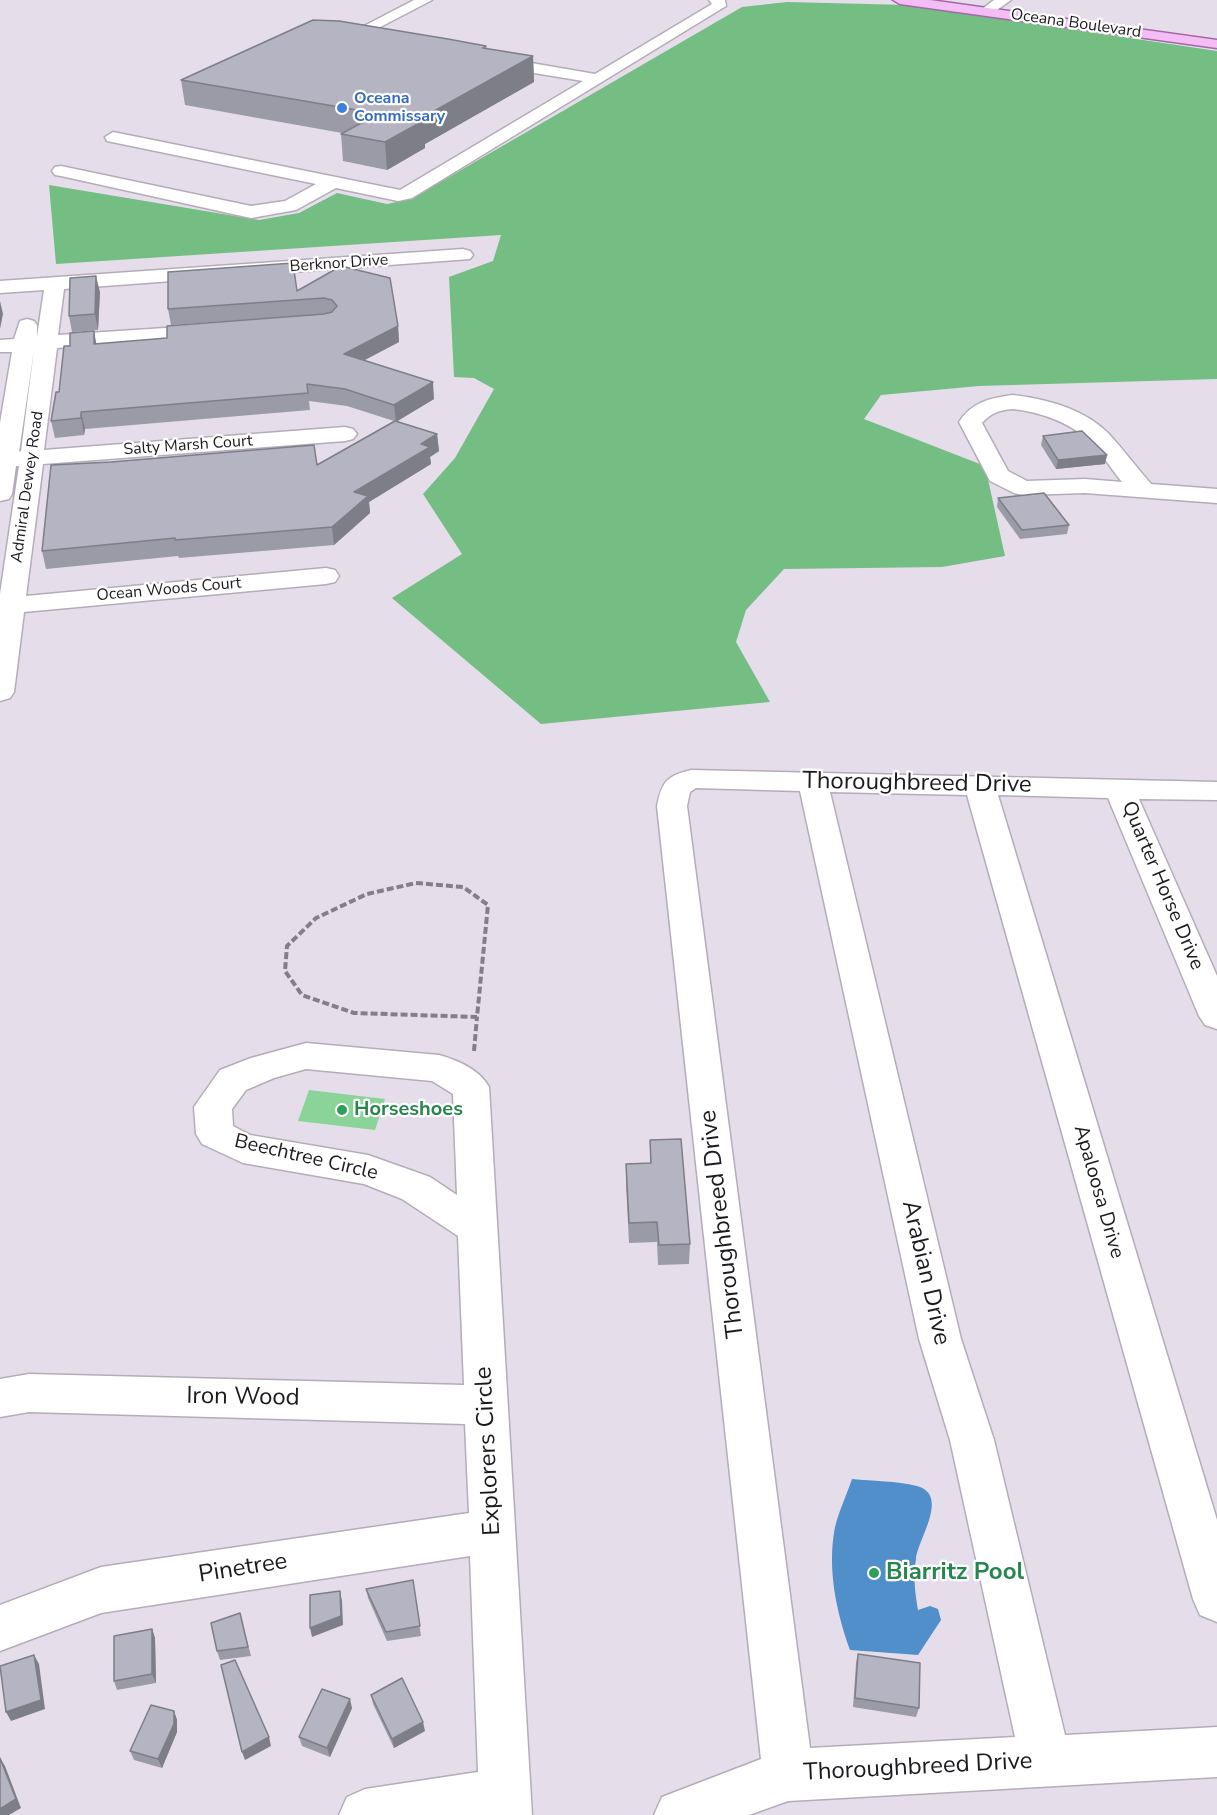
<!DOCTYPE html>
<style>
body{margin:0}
canvas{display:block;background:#e6ddeb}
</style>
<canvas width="1217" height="1815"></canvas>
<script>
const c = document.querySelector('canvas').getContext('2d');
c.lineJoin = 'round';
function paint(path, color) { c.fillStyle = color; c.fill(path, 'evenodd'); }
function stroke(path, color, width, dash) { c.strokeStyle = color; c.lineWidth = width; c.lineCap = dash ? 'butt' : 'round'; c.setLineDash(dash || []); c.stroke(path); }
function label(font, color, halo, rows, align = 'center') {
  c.font = font + ' "Nunito Sans",sans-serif'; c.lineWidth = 4.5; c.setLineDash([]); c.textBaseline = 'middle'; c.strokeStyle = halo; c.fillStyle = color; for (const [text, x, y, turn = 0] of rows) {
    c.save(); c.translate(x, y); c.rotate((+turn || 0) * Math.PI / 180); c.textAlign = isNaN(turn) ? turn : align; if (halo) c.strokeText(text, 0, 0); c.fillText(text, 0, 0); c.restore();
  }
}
const green = new Path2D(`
 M309 1090 385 1099 375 1130 298 1121Z`);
const forest = new Path2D(`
 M787 2 908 5 1217 51V379L979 386 881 395 864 419 985 466 1005 556 942 567 784 569 746 610 736 642 770 702 541 724 392 598 462 554 423 494 455 458 494 389 474 378 454 377 449 277 493 261 501 235 56 264 49 185 259 220 299 213 337 193 387 204 411 199 742 7Z`);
const water = new Path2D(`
 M852 1479C873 1481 896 1481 917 1486 950 1495 918 1539 916 1559 913 1577 915 1592 918 1610L930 1606 938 1609 941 1620 918 1655 850 1650C836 1611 827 1568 835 1527 839 1511 847 1494 852 1479Z`);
const path = new Path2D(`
 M416 883 463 887 488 905 477 1017 354 1013 302 995 285 971 287 946 316 918 367 894Z
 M474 1051 477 1017`);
const minor = new Path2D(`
 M414 0H432L365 35 377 38 379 41 377 44C368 47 349 44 343 37Z
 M709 0H725L726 6 412 198 398 201 336 188 296 210 251 218 61 176 55 175 52 171 55 167 61 166 251 206 285 201 316 184 107 141 105 137 113 132 400 190 583 81 491 66 483 61 486 58 491 56 595 74 712 4Z
 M994 0H1011L990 15H980L978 12Z
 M463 249 470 251 473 255 470 259 64 289 58 335 211 325 218 327 221 331 218 335 211 337 57 348 44 450 345 427 353 429 357 434 353 439 345 441 43 464 26 596 326 568 335 570 339 576 335 582 326 584 24 612 14 692 10 698 0 701V594L19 466H16L12 494 9 499 0 501V423L12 352H0V340L14 339 20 321 27 319 34 321 37 325V337L44 290 0 293V281ZM34 350 21 451 19 452Z
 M1013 395C1046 399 1084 409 1108 433 1123 449 1136 467 1151 484L1217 489V503L1085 493 1023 495 1014 493 990 481 959 422C972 402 990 398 1013 395ZM1013 409C1040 412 1069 422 1090 441 1102 453 1111 469 1122 482L1085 479 1027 481 1008 471 982 423C991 413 999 410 1013 409Z
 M691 770 1217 782V800L1139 799 1217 976V1029L1205 1025 1199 1016 1108 798 998 795 1217 1520V1622L1200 1615 1193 1599 967 795 830 792 961 1339 994 1440 1065 1735 1217 1727V1777L788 1801 749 1815H654L662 1797 761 1759 657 806C662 782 666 776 691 770ZM696 788 800 791 919 1339 950 1440 1015 1737 810 1748 687 806 690 792Z
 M306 1043 439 1055C457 1060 480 1070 489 1087L532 1815H339L347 1797 365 1789 478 1772 470 1556 101 1613 0 1651V1605L101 1567 469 1513 465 1424 29 1412 0 1417V1379L29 1374 464 1385 458 1236 402 1199 364 1184 243 1163 202 1144 196 1134 194 1107 220 1070 251 1058ZM306 1069 432 1081 453 1094 457 1195 430 1177 368 1155 250 1135 233 1126 232 1109 246 1090 274 1078Z`);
const major = new Path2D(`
 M893 0H930L1217 40V48L900 4Z`);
const wall = new Path2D(`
 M486 46 487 49 533 56 534 82 425 144V148L387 170 343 161 341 134 342 133 185 105 181 80Z
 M390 278 398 326 399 342 364 360 434 399 397 421 437 434 439 451 430 457 431 464 369 502 370 513 334 545 179 558 178 556 46 569 42 551 317 465 394 421 347 406 309 401 310 410 85 429 84 435 55 438 51 421 59 392 97 344 167 338 326 314 171 325 168 309Z
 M100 292 98 330 72 332 69 316Z
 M1043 436 1107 455 1105 464 1056 469 1041 445Z
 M998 498 1069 525 1067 534 1020 539 997 507Z
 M650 1140 690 1244 689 1264 658 1265 657 1242 629 1243 626 1184V1164L650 1163Z
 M413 1580 421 1636 387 1641 368 1598 366 1589Z
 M240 1613 251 1656 220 1660 217 1651Z
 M152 1629 155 1638 156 1683 117 1690 114 1681Z
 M858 1654 919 1708 916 1717 853 1707 856 1663Z
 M371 1695 425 1731 394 1748 373 1704Z
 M352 1708 330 1757 302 1746 299 1737Z
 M174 1711 177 1720V1732L162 1768 134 1760 130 1751Z`);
const shadedWall = new Path2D(`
 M533 56 534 82 425 144V148L387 170 385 142 418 120Z
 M96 276 100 292 98 330 95 314Z
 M0 301 3 314 0 329Z
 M398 326 399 342 346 370 344 354Z
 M94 331 97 347 94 344Z
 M433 382 434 399 396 422 394 405Z
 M81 412 85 429 84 435 81 418Z
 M437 434 439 451 430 457 431 464 369 502 370 513 334 545 332 527 354 492 421 444Z
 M1107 455 1105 464 1056 469 1058 460Z
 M340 1591 342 1601 343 1625 312 1637 310 1628Z
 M152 1629 155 1638 156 1683 152 1674Z
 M34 1655 39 1664 45 1709 11 1721 6 1712Z
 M350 1699 352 1708 330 1757 327 1748Z
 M174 1711 177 1720V1732L162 1768 158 1759Z
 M423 1722 425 1731 394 1748 392 1739Z
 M269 1737 271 1746 245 1760 242 1752Z
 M0 1758 5 1766 21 1808 9 1815H0Z`);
const building = new Path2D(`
 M313 20 339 21 448 39 486 46 483 48 533 56 418 120 423 121 385 142 341 134 376 115 355 111 357 110 181 80Z
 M293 263 297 291 341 266 390 278 398 326 344 354 433 382 394 405 345 389 307 384 308 393 81 412V418L51 421 56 392H59L64 346H70V333L94 331V344L167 338V326L324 314 332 312 337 306 332 300 324 298 168 309V272Z
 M96 276 95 314 69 316 70 278Z
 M395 421 437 434 421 444 430 447 354 492 368 496 332 527 175 540V538L42 551 51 465 111 462 314 445 317 465Z
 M1082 431 1107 455 1058 460 1043 436Z
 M1044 493 1069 525 1022 530 998 498Z
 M681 1139 690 1244 659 1245 657 1222 629 1223 626 1164 651 1163 650 1140Z
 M413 1580 420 1626 386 1632 366 1589Z
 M340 1591 341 1616 310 1628V1595Z
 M240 1613 248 1647 217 1651 211 1623Z
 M152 1629V1674L114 1681V1636Z
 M858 1654 920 1663 919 1708 855 1698Z
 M34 1655 41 1700 6 1712 0 1666Z
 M235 1660 269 1737 242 1752 221 1665Z
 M402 1678 423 1722 392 1739 371 1695Z
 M322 1689 350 1699 327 1748 299 1737Z
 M151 1705 174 1711V1724L158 1759 130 1751Z
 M0 1758 16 1799 0 1809Z`);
const markers = [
 [342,108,6,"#3f7fe0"],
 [342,1110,6,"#2e9e5b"],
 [874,1573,6,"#2e9e5b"]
];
const farStreetnames = [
 ["Oceana Boulevard",1076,24,8],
 ["Berknor Drive",339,264,-4],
 ["Salty Marsh Court",188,446,-4],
 ["Admiral Dewey Road",28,487,-82],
 ["Ocean Woods Court",169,590,-5]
];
const farShopnames = [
 ["Oceana",354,99],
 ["Commissary",354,117]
];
const streetNames = [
 ["Quarter Horse Drive",1162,886,67],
 ["Beechtree Circle",306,1158,13],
 ["Apaloosa Drive",1098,1192,74]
];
const leisureNames = [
 ["Horseshoes",354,1110]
];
const nearStreetnames = [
 ["Thoroughbreed Drive",917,784,1],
 ["Thoroughbreed Drive",723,1224,-97],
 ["Arabian Drive",925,1273,77],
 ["Iron Wood",243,1398,1],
 ["Explorers Circle",489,1451,-93],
 ["Pinetree",243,1569,-9],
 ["Thoroughbreed Drive",918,1768,-3]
];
const nearLeisurenames = [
 ["Biarritz Pool",886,1573]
];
paint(green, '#8ad399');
paint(forest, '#74bd83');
paint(water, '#508fca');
stroke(minor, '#b5acb9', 3);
stroke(major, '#a467a6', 3);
stroke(path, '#847e88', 4, [7, 3]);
paint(minor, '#fff');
paint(major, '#f4bdf5');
paint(wall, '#9b9ba8');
paint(shadedWall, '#7e7e88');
paint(building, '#b4b4c3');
stroke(building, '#7e7e88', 1.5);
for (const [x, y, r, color] of markers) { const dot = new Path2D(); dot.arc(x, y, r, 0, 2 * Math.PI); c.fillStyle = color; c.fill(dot); stroke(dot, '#fff', 2); }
label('16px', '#1d1a1f', '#fff', farStreetnames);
label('bold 16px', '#366cbe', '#fff', farShopnames, 'left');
label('20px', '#1d1a1f', '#fff', streetNames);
label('bold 20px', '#27864d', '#fff', leisureNames, 'left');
label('24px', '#1d1a1f', '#fff', nearStreetnames);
label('bold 24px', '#27864d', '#fff', nearLeisurenames, 'left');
</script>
